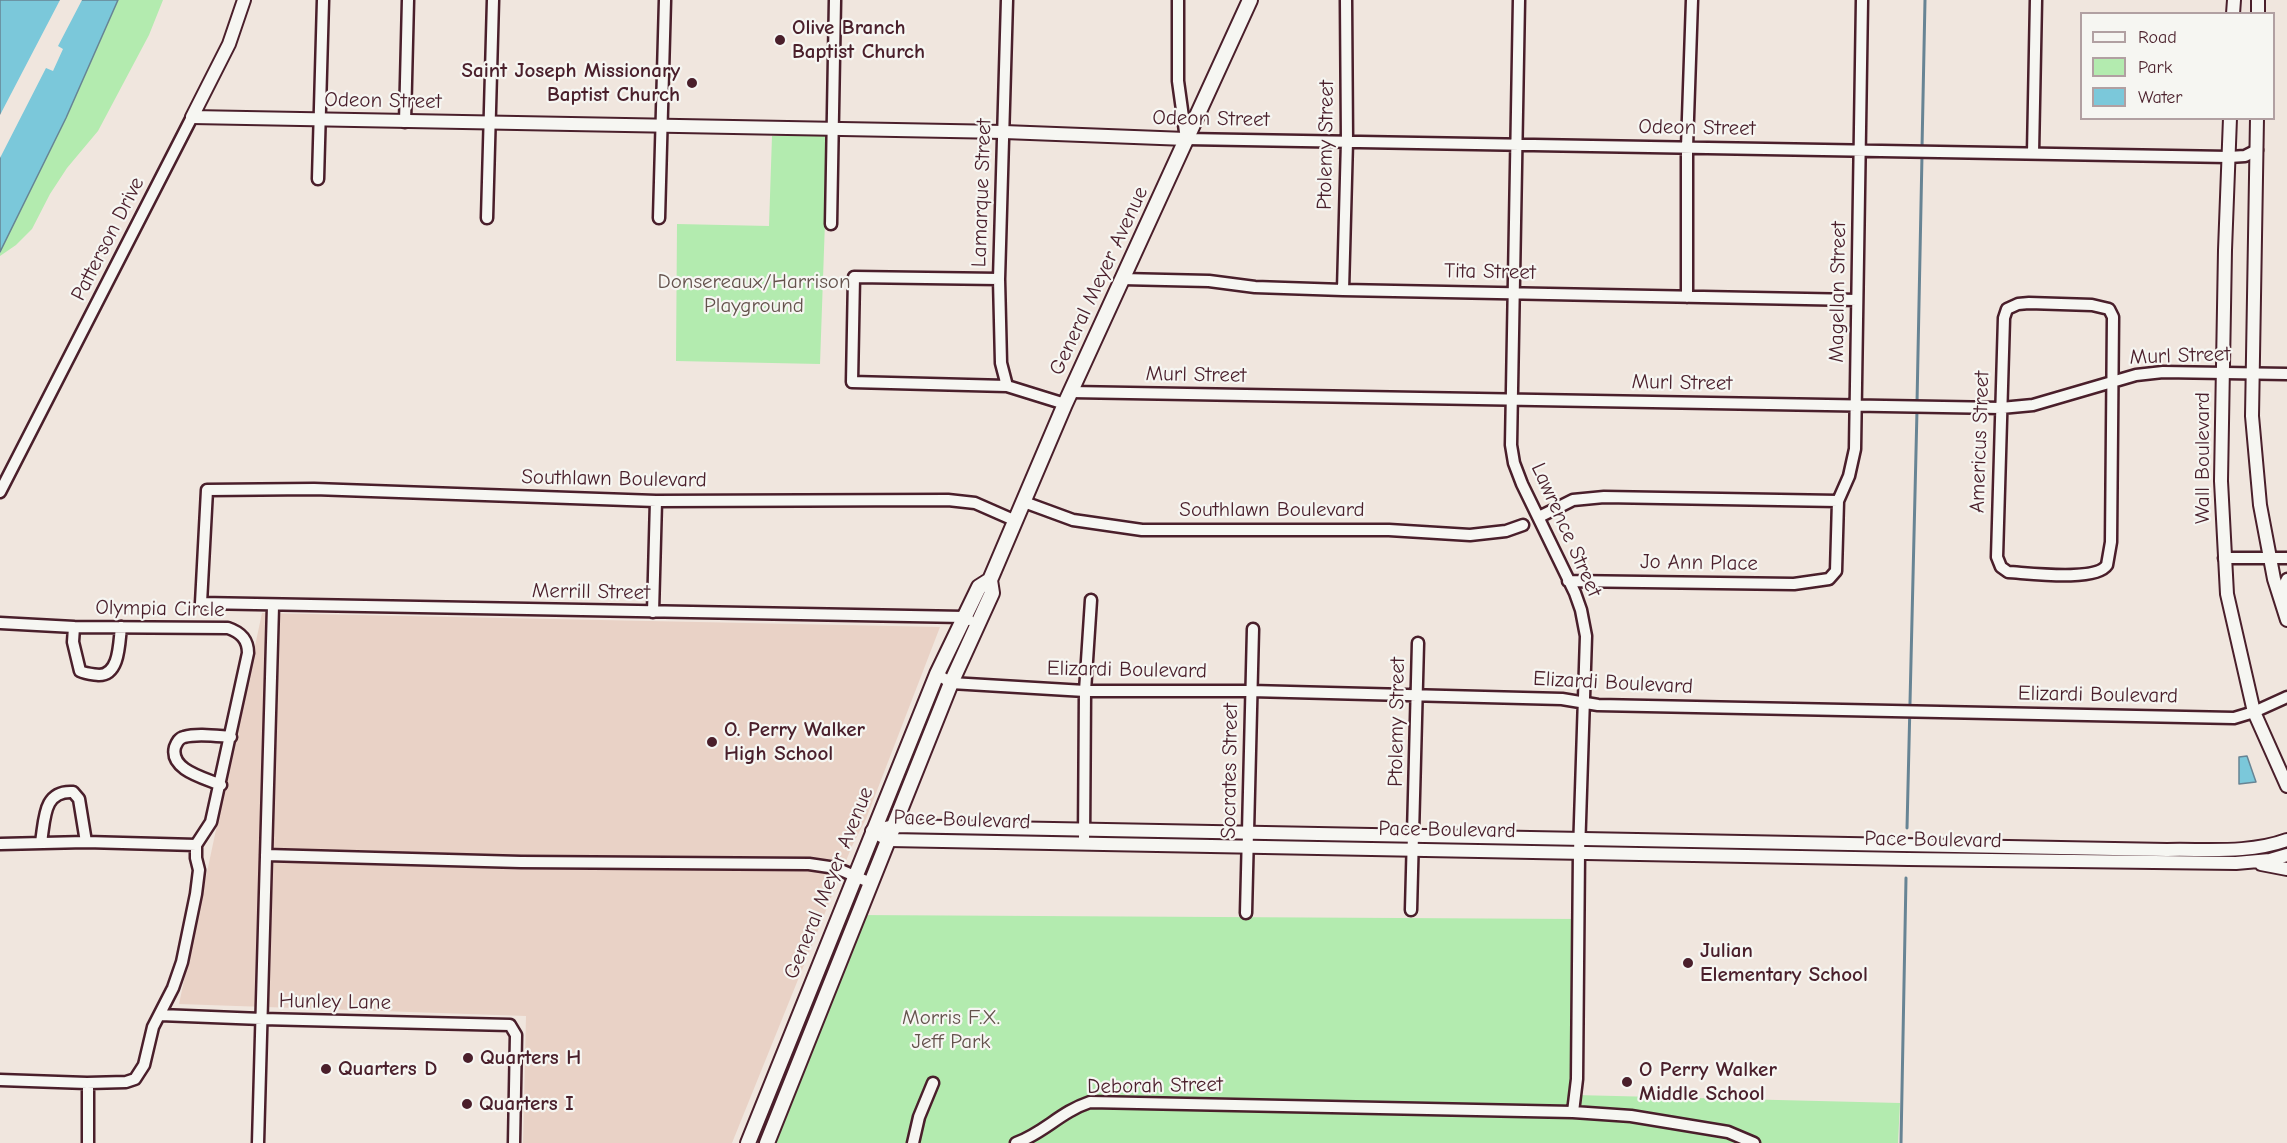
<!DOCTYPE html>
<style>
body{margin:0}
#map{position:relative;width:2287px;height:1143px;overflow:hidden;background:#f0e6de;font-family:"Comic Neue",sans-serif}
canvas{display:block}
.legend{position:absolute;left:2080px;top:12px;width:195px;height:108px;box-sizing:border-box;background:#f6f6f2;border:2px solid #b1a0a2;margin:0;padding:8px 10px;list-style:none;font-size:18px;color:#4a1f2b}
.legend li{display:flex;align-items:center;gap:12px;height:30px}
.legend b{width:30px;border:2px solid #b1a0a2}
</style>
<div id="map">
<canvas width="2287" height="1143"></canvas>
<ul class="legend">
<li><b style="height:8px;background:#f6f6f2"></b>Road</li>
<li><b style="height:16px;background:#b3ebaf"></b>Park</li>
<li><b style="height:16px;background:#7bc8da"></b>Water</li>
</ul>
</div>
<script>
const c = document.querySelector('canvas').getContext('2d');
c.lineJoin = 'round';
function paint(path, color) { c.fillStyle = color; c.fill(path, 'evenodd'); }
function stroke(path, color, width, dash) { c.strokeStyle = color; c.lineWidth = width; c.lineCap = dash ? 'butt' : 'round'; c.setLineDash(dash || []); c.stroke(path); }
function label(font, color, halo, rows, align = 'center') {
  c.font = font + ' "Comic Neue",sans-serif'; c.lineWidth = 4.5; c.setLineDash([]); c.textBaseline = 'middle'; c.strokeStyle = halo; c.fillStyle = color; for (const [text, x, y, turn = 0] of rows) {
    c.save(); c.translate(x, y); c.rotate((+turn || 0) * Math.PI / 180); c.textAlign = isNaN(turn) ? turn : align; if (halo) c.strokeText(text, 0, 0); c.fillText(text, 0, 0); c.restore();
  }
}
const built = new Path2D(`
 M262 613 940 627 866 819 852 846 732 1143H523L526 1016 179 1004Z`);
const green = new Path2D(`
 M110 0H163L149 35 98 131 67 168 50 194 32 229 16 245 0 256V212Z
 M772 136H828L820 364 676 361 677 224 769 226Z
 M858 915 1578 919 1575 1095 1900 1103 1898 1143H772Z`);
const water = new Path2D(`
 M0 0H118L66 118 0 252Z
 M2247 756 2256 782 2239 784V757Z`);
const pier = new Path2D(`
 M60 0H82L58 46 63 49 53 71 46 68 0 158V115Z`);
const stream = new Path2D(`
 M1922 148 1925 0
 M1917 403 1922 155
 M1907 828 1917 410
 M1901 1143 1906 878`);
const minor = new Path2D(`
 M1007 0 999 279 1001 363 1007 386
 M1178 0V81L1186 139 2229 157 2245 156 2257 150
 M1519 0 1511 445 1514 463 1522 484 1575 593 1581 610 1586 636 1579 852 1577 1079 1573 1112
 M405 122 408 0
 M2033 153 2036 0
 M318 179 323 0
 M487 218 493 0
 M659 218 665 0
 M831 224 835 0
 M999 279 854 277 852 382 1007 386 1065 404
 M1122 279 1209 281 1255 287 1343 290 1857 300
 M1343 290 1347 141 1346 0
 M1687 297V147L1692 0
 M2029 303 2092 305 2109 309 2113 317 2111 542 2107 565C2096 582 2028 573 2008 572L2001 567 1997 557 2004 318 2007 309 2018 304Z
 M1071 392 2001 408 2033 405 2136 375 2163 372 2287 374
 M0 492 192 117
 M1024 502 1073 520 1142 530H1389L1470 535 1506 531 1523 525
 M1539 517 1573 500 1604 497 1838 501
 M2224 558H2287
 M1568 581 1794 584 1829 579 1836 571 1838 501 1849 476 1855 449 1862 0
 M2282 603 2283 587 2287 579
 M653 612 656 501
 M969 620 964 617 201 603 207 490 314 489 656 501 948 500 975 503 1016 521
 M0 623 74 627 228 628C240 632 248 639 248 653L211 822 196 845V858L199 870 196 894 182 962 173 988 153 1027 144 1065 135 1079 126 1082 87 1083 0 1080
 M74 627 73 642 80 671C86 674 92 674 99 675 120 675 119 642 121 627
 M937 674 951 683 1085 691H1251L1562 699 1598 705 2234 718 2254 712 2287 697
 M221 785C205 778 169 770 175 747 177 742 179 738 184 737 197 733 217 736 231 737
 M41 842C45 819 43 790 73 792L79 799 86 842
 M1084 842 1085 691 1091 600
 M0 844 86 842 196 845
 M266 855 521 862 809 864 836 868 871 883
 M1411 910 1418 643
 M1246 913 1253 629
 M160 1015 262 1019 510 1025 516 1035 514 1143
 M88 1143V1083
 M258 1143 273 606
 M913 1143 919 1117 933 1083
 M1016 1143C1044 1133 1060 1112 1090 1102L1573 1112 1631 1116 1728 1132 1754 1143`);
const tertiary = new Path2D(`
 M244 0 229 44 192 117 1004 132 1186 139
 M2233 14 2234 0
 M2258 14V0
 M2230 118 2225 250 2221 481 2227 594 2254 712 2287 786
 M2257 118 2252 416 2260 505 2274 579 2287 620
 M885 828 894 826 2167 850C2206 849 2249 854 2287 840
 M872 831 889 840 1908 859 2236 863 2270 860 2287 855
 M2261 864 2287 869`);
const secondary = new Path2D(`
 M748 1143 937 674 979 587 990 580
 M767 1143 951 683 992 593 990 580 1065 404 1250 0`);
const markers = [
 [780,40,6,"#4a1f2b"],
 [692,83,6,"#4a1f2b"],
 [712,742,6,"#4a1f2b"],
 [1688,963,6,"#4a1f2b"],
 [468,1058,6,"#4a1f2b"],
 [326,1069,6,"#4a1f2b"],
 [1627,1082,6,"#4a1f2b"],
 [467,1104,6,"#4a1f2b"]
];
const poiNames = [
 ["Olive Branch",792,28],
 ["Baptist Church",792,52],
 ["Saint Joseph Missionary",680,71,"right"],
 ["Baptist Church",680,95,"right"],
 ["O. Perry Walker",724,730],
 ["High School",724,754],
 ["Julian",1700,951],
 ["Elementary School",1700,975],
 ["Quarters H",480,1058],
 ["Quarters D",338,1069],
 ["O Perry Walker",1639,1070],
 ["Middle School",1639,1094],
 ["Quarters I",479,1104]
];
const streetNames = [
 ["Odeon Street",383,101,1],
 ["Odeon Street",1211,119,1],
 ["Odeon Street",1697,128,1],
 ["Ptolemy Street",1326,145,-89],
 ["Lamarque Street",982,193,-88],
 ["Patterson Drive",108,239,-63],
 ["Tita Street",1490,272,1],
 ["General Meyer Avenue",1099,281,-65],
 ["Magellan Street",1838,292,-89],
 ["Murl Street",2180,356,-2],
 ["Murl Street",1196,375,1],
 ["Murl Street",1682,383,1],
 ["Americus Street",1980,442,-88],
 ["Wall Boulevard",2203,458,-90],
 ["Southlawn Boulevard",614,479,1],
 ["Southlawn Boulevard",1272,510],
 ["Lawrence Street",1566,530,66],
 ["Jo Ann Place",1699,563,1],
 ["Merrill Street",591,592,1],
 ["Olympia Circle",160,609,1],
 ["Elizardi Boulevard",1127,670,1],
 ["Elizardi Boulevard",1613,683,3],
 ["Elizardi Boulevard",2098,695,1],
 ["Ptolemy Street",1397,722,-89],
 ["Socrates Street",1230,771,-89],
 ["Pace Boulevard",962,820,2],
 ["Pace Boulevard",1447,830,1],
 ["Pace Boulevard",1933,840,1],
 ["General Meyer Avenue",829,883,-68],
 ["Hunley Lane",335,1002,1],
 ["Deborah Street",1155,1086,-1]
];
const parkNames = [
 ["Donsereaux/Harrison",754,282],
 ["Playground",754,306],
 ["Morris F.X.",951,1018],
 ["Jeff Park",951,1042]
];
paint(built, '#e9d2c6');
paint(green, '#b3ebaf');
paint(water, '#7bc8da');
stroke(water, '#678494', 1.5);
paint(pier, '#f0e6de');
stroke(stream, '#678494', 3);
stroke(minor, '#4a1f2b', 15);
stroke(tertiary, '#4a1f2b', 16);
stroke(secondary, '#4a1f2b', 18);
stroke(minor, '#f6f6f2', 10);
stroke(tertiary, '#f6f6f2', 12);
stroke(secondary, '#f6f6f2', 14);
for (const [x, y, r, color] of markers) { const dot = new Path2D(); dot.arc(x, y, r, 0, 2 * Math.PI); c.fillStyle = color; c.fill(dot); stroke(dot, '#f6f6f2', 2); }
label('bold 21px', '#4a1f2b', '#f6f6f2', poiNames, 'left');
label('21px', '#4a1f2b', '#f6f6f2', streetNames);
label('21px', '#64524c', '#f6f6f2', parkNames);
</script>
